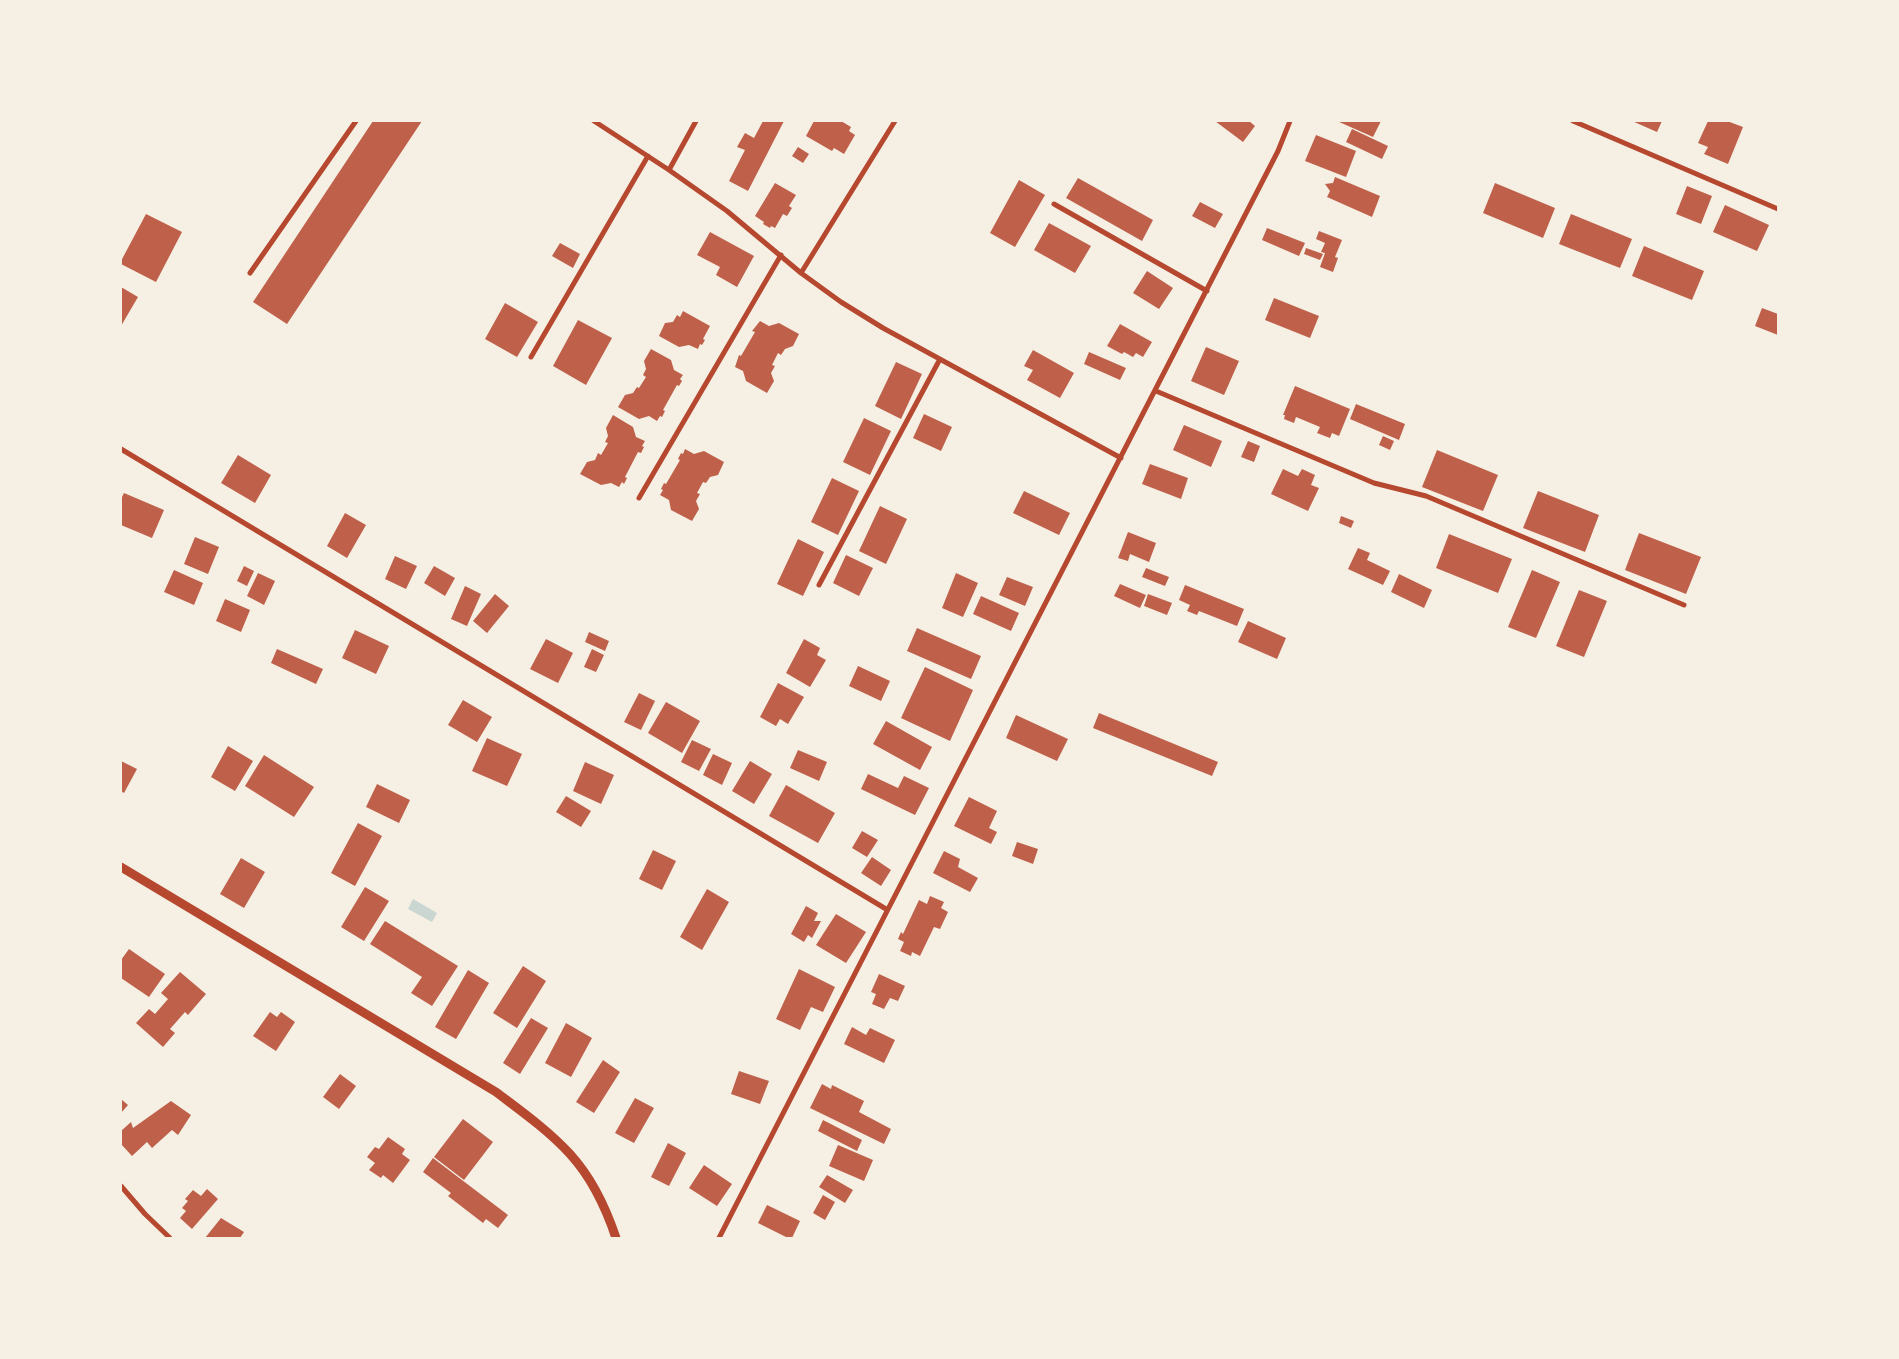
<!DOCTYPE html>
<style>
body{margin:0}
#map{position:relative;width:1899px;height:1359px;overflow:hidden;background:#f6efe4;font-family:"Space Grotesk",sans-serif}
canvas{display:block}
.frame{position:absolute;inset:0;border:122px solid #f6efe4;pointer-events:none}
</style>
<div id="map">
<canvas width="1899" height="1359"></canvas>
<div class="frame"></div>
</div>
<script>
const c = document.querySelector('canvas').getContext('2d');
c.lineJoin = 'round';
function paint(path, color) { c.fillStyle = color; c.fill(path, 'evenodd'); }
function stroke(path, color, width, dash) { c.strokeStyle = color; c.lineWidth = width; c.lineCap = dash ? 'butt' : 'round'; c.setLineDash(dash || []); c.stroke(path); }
const water = new Path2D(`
 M413 899 437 913 432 922 408 909Z`);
const building = new Path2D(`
 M373 121H422L287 324 253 302Z
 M763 121H784L748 191 729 181 745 150 737 147 745 133 754 138Z
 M814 121H841L851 127 849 131 855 135 844 154 834 148 832 151 806 136Z
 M1215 121H1249L1255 126 1243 142Z
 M1337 121H1381L1373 137Z
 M1632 121H1662L1657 132Z
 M1708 121H1727L1743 127 1728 164 1704 154 1708 147 1698 143Z
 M1352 129 1388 146 1382 159 1346 142Z
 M1316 135 1356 151 1346 177 1305 161Z
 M798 147 809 154 803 163 792 156Z
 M1335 177 1380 196 1372 217 1327 197 1330 191 1325 184 1333 183Z
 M1078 178 1153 220 1142 241 1066 198Z
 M1019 180 1045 195 1015 247 990 233Z
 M775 183 796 195 789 206 792 208 787 216 783 214 775 228 771 226 770 228 763 224 764 222 755 216Z
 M1495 183 1555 208 1543 238 1483 213Z
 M1687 186 1712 196 1701 224 1676 214Z
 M1200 202 1223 214 1215 228 1192 216Z
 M1725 205 1769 225 1757 251 1713 232Z
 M146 214 182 232 156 282 121 264V261Z
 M1571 214 1632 239 1620 268 1559 244Z
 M1049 223 1091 246 1075 273 1034 250Z
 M1267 228 1305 243 1299 256 1262 240Z
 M1319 231 1342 240 1335 257 1338 258 1333 272 1320 267 1325 253 1321 252 1325 243 1316 239Z
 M710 232 754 256 737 287 716 275 720 267 697 255Z
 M560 243 580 254 573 268 552 256Z
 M1644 246 1704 271 1692 300 1632 276Z
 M1306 248 1323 254 1320 260 1304 254Z
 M1147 271 1173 288 1159 309 1133 293Z
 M121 287 138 297 121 326Z
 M1274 298 1319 316 1310 338 1265 320Z
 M505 303 538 322 517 357 485 339Z
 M1762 308 1778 314V335L1755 326Z
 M683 311 710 326 703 339 705 340 702 345 700 344 698 349 689 345 679 347 659 336 665 323 673 322 677 315 680 317Z
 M578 320 612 338 586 385 553 366Z
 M760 321 769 326 779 323 799 334 793 346 785 349 781 355 778 353 772 365 775 366 771 373 774 381 767 393 746 381 743 371 735 367 739 355 741 356 755 332 752 331Z
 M1120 324 1152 342 1143 357 1136 353 1133 357 1124 352 1122 354 1107 346Z
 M1206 347 1239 361 1224 395 1191 381Z
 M651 349 671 360 674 370 683 375 680 379 682 381 679 386 677 385 663 410 665 411 662 417 660 416 657 421 649 416 639 419 618 407 625 395 633 393 637 387 639 388 646 377 643 375 646 369 644 361Z
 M1033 350 1074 373 1060 398 1027 380 1033 370 1024 366Z
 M1089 352 1126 368 1120 380 1084 364Z
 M896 362 922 374 901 419 875 406Z
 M1295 386 1350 409 1339 436 1332 433 1330 438 1317 433 1320 427 1296 417 1294 423 1284 419 1285 415H1283Z
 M1356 404 1405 424 1399 440 1350 419Z
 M924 414 952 427 941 451 913 438Z
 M613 415 633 427 636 437 645 441 642 446 644 447 641 453 638 452 625 477 627 478 624 484 622 482 619 487 611 483 601 485 580 474 587 462 595 460 598 453 601 455 608 443 605 442 608 436 606 428Z
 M864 418 891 431 870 475 843 462Z
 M1184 425 1222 441 1211 467 1173 450Z
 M1383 436 1394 441 1390 450 1379 445Z
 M1248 441 1260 446 1254 462 1241 457Z
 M685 449 694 454 704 451 724 462 718 475 710 477 706 483 703 482 697 493 700 494 696 501 699 509 692 521 671 510 669 500 660 495 663 490 661 489 664 483 666 484 680 460 678 459 681 453 683 454Z
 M1437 450 1498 475 1483 511 1422 487Z
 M238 455 271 475 255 503 221 483Z
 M1150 464 1188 478 1181 499 1142 484Z
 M1283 469 1298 476 1302 469 1315 475 1311 485 1319 488 1308 511 1271 494Z
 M832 478 859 491 838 535 811 522Z
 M1024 491 1070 513 1059 535 1013 513Z
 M1538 491 1599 515 1585 552 1523 528Z
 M124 493 164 510 152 538 121 525V499Z
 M880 506 907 519 886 564 859 551Z
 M345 513 366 525 347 558 327 546Z
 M1341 516 1354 521 1351 528 1339 523Z
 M1128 532 1156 543 1149 562 1130 554 1128 561 1118 558Z
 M1639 533 1701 557 1686 594 1625 570Z
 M1449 534 1512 559 1498 593 1436 568Z
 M195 537 219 547 208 574 184 564Z
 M798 539 824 552 803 596 777 584Z
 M1358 548 1370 553 1367 560 1390 571 1383 585 1348 569Z
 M846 555 873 568 859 596 833 583Z
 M395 556 417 566 406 589 385 579Z
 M244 566 254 571 247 586 237 581Z
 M434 566 455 578 445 596 424 583Z
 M1146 568 1169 577 1165 586 1142 577Z
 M174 570 203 583 194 605 164 592Z
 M1532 570 1560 582 1536 638 1508 627Z
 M258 573 275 581 264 605 247 596Z
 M956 573 978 583 963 617 942 608Z
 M1399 574 1432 590 1424 608 1391 592Z
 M1007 577 1033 587 1025 606 999 595Z
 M1120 584 1146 595 1140 608 1114 596Z
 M1185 585 1244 609 1237 626 1199 611 1197 615 1187 611 1190 605 1179 600Z
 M465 586 481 594 467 626 451 619Z
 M1579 590 1607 601 1584 657 1556 646Z
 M495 594 509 606 487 633 473 621Z
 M1148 594 1172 603 1167 615 1144 606Z
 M981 596 1019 613 1011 631 973 614Z
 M225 599 250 610 241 632 216 621Z
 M1248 621 1286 638 1277 659 1238 642Z
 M917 628 981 656 971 679 907 651Z
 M355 630 389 646 376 674 342 658Z
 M589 632 609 641 605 651 585 642Z
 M546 639 573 653 558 683 530 669Z
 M804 639 820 648 817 655 826 660 810 687 786 673Z
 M277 649 323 669 316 684 271 663Z
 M592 649 604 655 596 672 584 667Z
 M858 666 890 681 881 701 849 686Z
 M925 667 973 690 950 741 901 718Z
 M778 683 804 697 788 724 780 719 776 726 760 717Z
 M639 693 655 701 641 730 624 722Z
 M463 700 492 717 477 742 448 725Z
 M666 702 700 721 682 753 648 733Z
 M1099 713 1218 762 1212 776 1093 728Z
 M1016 715 1068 739 1057 761 1006 738Z
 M886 721 932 747 920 770 873 744Z
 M487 738 522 754 507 786 472 771Z
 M692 740 711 749 699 771 681 762Z
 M228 746 253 761 235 791 211 777Z
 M798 750 827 762 819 781 790 768Z
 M713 754 732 763 722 785 703 775Z
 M264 755 314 787 294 817 245 786Z
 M121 761 137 769 124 793 121 791Z
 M750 761 772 774 754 804 732 791Z
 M585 762 614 775 601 804 573 791Z
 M868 774 898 788 904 776 929 788 915 815 861 789Z
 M377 784 410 800 399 823 366 807Z
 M786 785 835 813 818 843 769 816Z
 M566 796 591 811 581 827 556 812Z
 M969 797 997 811 989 828 997 832 991 844 954 826Z
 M358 823 382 836 355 886 331 873Z
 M862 831 878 840 867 857 852 848Z
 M1017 842 1038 849 1033 864 1012 856Z
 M653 850 676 861 662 890 639 879Z
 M944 851 960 859 958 867 978 878 970 892 933 873Z
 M872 857 891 870 881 886 861 873Z
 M241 858 265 872 244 908 220 894Z
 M365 887 389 901 364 941 341 927Z
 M707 889 729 902 702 950 680 937Z
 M930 896 944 902 941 908 948 912 940 929 934 927 920 956 912 952 911 956 900 951 904 942 898 939 901 932 903 934 919 900 927 904Z
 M806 906 818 913 814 921H821L812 938 808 935 804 942 791 934Z
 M836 914 866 932 846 963 816 945Z
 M385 921 458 966 432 1006 411 993 422 977 370 944Z
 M129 949 165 974 149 997 121 978V960Z
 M523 966 546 981 517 1028 493 1013Z
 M799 969 835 987 823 1012 811 1007 800 1030 776 1019Z
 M468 970 489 983 456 1039 435 1027Z
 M180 972 206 994 188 1015 185 1012 170 1029 175 1033 163 1047 136 1023 149 1009 155 1014 168 999 161 993Z
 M879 974 905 986 898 1001 890 998 884 1009 872 1004 876 994 871 992Z
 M270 1012 277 1017 281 1012 295 1022 276 1051 253 1036Z
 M531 1018 548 1028 520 1074 503 1063Z
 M566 1023 592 1038 571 1077 545 1063Z
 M852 1027 866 1035 870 1028 895 1040 884 1063 844 1044Z
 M603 1060 620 1072 594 1113 576 1102Z
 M739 1071 769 1081 760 1104 731 1094Z
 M340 1074 356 1086 339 1109 323 1097Z
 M822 1084 831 1089 832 1085 864 1101 859 1112 891 1129 884 1144 810 1108Z
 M635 1098 654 1108 634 1143 615 1133Z
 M121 1099 128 1105 121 1113Z
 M171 1101 191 1115 178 1135 172 1130 152 1148 147 1142 132 1156 121 1144V1131L131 1122 133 1128Z
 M463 1119 493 1142 464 1180 434 1157Z
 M823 1120 862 1140 857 1151 818 1131Z
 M388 1137 405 1149 402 1154 410 1160 393 1183 383 1175 381 1178 369 1170 375 1163 367 1157 375 1147 379 1149Z
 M668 1143 686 1153 669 1186 651 1177Z
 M838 1145 873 1160 864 1181 829 1166Z
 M433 1158 508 1215 498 1228 486 1219 483 1223 448 1196 451 1193 423 1172Z
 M704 1165 732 1184 717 1206 689 1188Z
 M827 1175 853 1190 845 1203 819 1187Z
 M207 1189 218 1199 192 1229 180 1218 186 1211 182 1208 188 1201 185 1199 193 1190 201 1196Z
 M823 1195 835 1202 825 1220 813 1213Z
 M767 1205 800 1221 792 1238H788L758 1223Z
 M221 1218 244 1232 240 1238H205Z`);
const minor = new Path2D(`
 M594 121 669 170 727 211 801 273 841 302 883 328 1121 458
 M1573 121 1778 209
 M669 170 696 121
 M1054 204 1207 291
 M250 273 356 121
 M801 273 895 121
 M531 357 648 156
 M1156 391 1374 483 1426 496 1684 605
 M121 449 886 909
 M639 498 781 255
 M819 585 940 359
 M121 1186 145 1214 170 1238
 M719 1238C904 875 1094 514 1278 151L1290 121`);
const tertiary = new Path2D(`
 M121 867 496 1092C521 1111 548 1130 570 1154 591 1177 606 1208 616 1238`);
paint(water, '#c9d6d2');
paint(building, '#bf614a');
stroke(minor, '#b5482f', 5);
stroke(tertiary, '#b5482f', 9);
</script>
